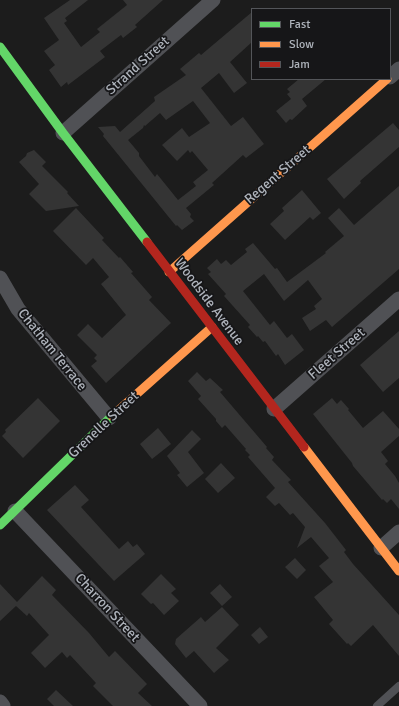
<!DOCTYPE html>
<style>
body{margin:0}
#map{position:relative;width:399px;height:706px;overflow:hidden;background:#1c1c1c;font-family:Signika,sans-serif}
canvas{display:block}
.legend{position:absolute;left:251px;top:8px;width:140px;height:72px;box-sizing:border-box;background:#161618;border:1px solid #535559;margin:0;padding:5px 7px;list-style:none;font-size:12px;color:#aeb3bb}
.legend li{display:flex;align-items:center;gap:8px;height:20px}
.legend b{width:20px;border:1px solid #535559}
</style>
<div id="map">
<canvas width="399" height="706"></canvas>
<ul class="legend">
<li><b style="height:5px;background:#63d668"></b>Fast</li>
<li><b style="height:5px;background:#ff974d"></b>Slow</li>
<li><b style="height:5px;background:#b3261e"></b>Jam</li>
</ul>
</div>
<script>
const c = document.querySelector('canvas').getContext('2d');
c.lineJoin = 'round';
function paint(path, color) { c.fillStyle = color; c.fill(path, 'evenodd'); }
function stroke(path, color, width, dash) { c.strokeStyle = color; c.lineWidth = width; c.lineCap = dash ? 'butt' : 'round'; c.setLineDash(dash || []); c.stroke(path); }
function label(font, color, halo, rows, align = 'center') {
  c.font = font + ' Signika,sans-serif'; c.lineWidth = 3.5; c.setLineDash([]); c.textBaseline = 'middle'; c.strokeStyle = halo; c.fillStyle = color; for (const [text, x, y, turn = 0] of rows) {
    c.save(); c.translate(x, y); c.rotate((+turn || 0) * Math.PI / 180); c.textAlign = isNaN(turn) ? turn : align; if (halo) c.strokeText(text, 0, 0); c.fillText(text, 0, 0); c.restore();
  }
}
const building = new Path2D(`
 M70 0H88L65 18 67 21 64 23 81 47 100 32 97 29 127 5 123 0H163L135 25 137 27 123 38 121 35 100 51 105 57 68 85 67 82 61 87 49 70 55 65 44 51 59 40 44 18Z
 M252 12V42L230 62 247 83 234 93 219 73 201 88 231 126 243 117 264 144 246 158 243 155 212 183 214 185 186 208 191 214 190 217 194 221 182 230 177 225 176 226 103 136 104 134 98 127 115 126 120 132 155 101 154 97 186 75 180 69 199 53 201 55ZM193 101 210 123 189 137 182 128 162 145 177 161 188 150 190 153 192 151 208 170 193 182 196 186 178 200 157 174 155 177 139 156V153L128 140 143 128 144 125 145 126 160 113 166 120Z
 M299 79H326L302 99 307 106 292 120 290 119 286 123 276 111 291 99 287 94 290 92 287 89Z
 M393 123 399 130V147L360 181 361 183 344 199 327 179Z
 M34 150 46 162 42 166 68 192 67 193 79 206 46 211 29 194 39 184 19 162 26 156 27 153Z
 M399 186V269L332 327 326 320 310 331 302 318 316 309 314 306 322 299 308 280 284 301 264 274 243 291 270 325 274 321 287 338 292 334 304 350 285 365 278 354 276 356 265 341 263 342 258 336 257 337 248 327 250 325 224 296 226 294 208 274 211 272 207 268 217 259 221 264 226 260 231 265 247 252 245 249 253 243 275 269 277 268 287 282 326 253 325 252 344 236 328 218 339 208 354 225Z
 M302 190 321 213 313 220 310 217 285 240 270 224 284 211 282 208Z
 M76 208 104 238 102 240 119 258 120 257 133 272 131 273 152 297 149 300 171 323 106 383 91 366 97 361 94 358 97 355 77 335 88 324 102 338 126 315 101 284 109 277 93 258 86 265 53 231Z
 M399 331V378L383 392 360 365Z
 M197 372 206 381 210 378 223 390 220 392 267 447 266 448 274 457 272 460 291 480 288 482 325 523 346 550 344 552 353 564 399 615V656L373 625 351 646 348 643 347 644 329 624 333 620 314 597 333 582 319 566 329 558 311 537 297 548 305 527 293 513 290 515 279 503 275 506 266 497 275 488 248 457 250 455 245 450 246 449 225 425 222 428 216 421V419L198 399 201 396 188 381Z
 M38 398 60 421 23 458 2 436 6 432 5 430Z
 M332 398 337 404 341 400 349 409 348 410 363 428 383 411 399 429V436L381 452 388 461 385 464 395 476 399 483V509L391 499 387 503 383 499 382 500 353 466 352 463 313 414Z
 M158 428 171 444 152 459 140 444Z
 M192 430 201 439 188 452 204 473 187 487 177 475 180 473 167 456Z
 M221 463 235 478 218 493 205 479Z
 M75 485 89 500 81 507 119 549 128 541 133 547 137 544 145 554 114 581 47 510Z
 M295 558 306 570 297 579 285 567Z
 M161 574 176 589 171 593 179 601 164 615 153 603 151 604 141 594Z
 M42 576 56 590 52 595 89 633 109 657 115 651 147 684 138 693 152 706H113L93 686 96 683 70 655 67 658 62 652 45 668 31 653 49 635 29 613 27 616 16 606 0 621V584L17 602Z
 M220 584 232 597 222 606 210 593Z
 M222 607 239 625 216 648 229 660 214 673 194 651 186 658 175 644 176 639 201 617 205 622Z
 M260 627 268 637 259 644 251 635Z
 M56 690 73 706H54L47 699Z`);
const lane = new Path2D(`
 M377 706 399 686`);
const street = new Path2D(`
 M390 77 399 69
 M63 133 213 0
 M0 278 18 309 109 418
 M274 409 399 299
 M15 511 200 706
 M381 548 399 532
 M0 702 3 706`);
const fast = new Path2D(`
 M0 47 63 133 147 242
 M0 525 112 416`);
const slow = new Path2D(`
 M169 272 387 79
 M112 416 212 327
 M304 447 399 571`);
const jam = new Path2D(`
 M147 242 304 447`);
const streetNames = [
 ["Strand Street",138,66,-42],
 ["Regent Street",278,175,-41],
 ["Woodside Avenue",209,302,53],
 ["Chatham Terrace",52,350,51],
 ["Fleet Street",337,354,-41],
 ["Grenelle Street",104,425,-43],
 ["Charron Street",107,608,47]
];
paint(building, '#343434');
stroke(lane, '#505155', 8);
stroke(street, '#505155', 15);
stroke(fast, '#63d668', 9);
stroke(slow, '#ff974d', 9);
stroke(jam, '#b3261e', 9);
label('14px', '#aeb3bb', '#161618', streetNames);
</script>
